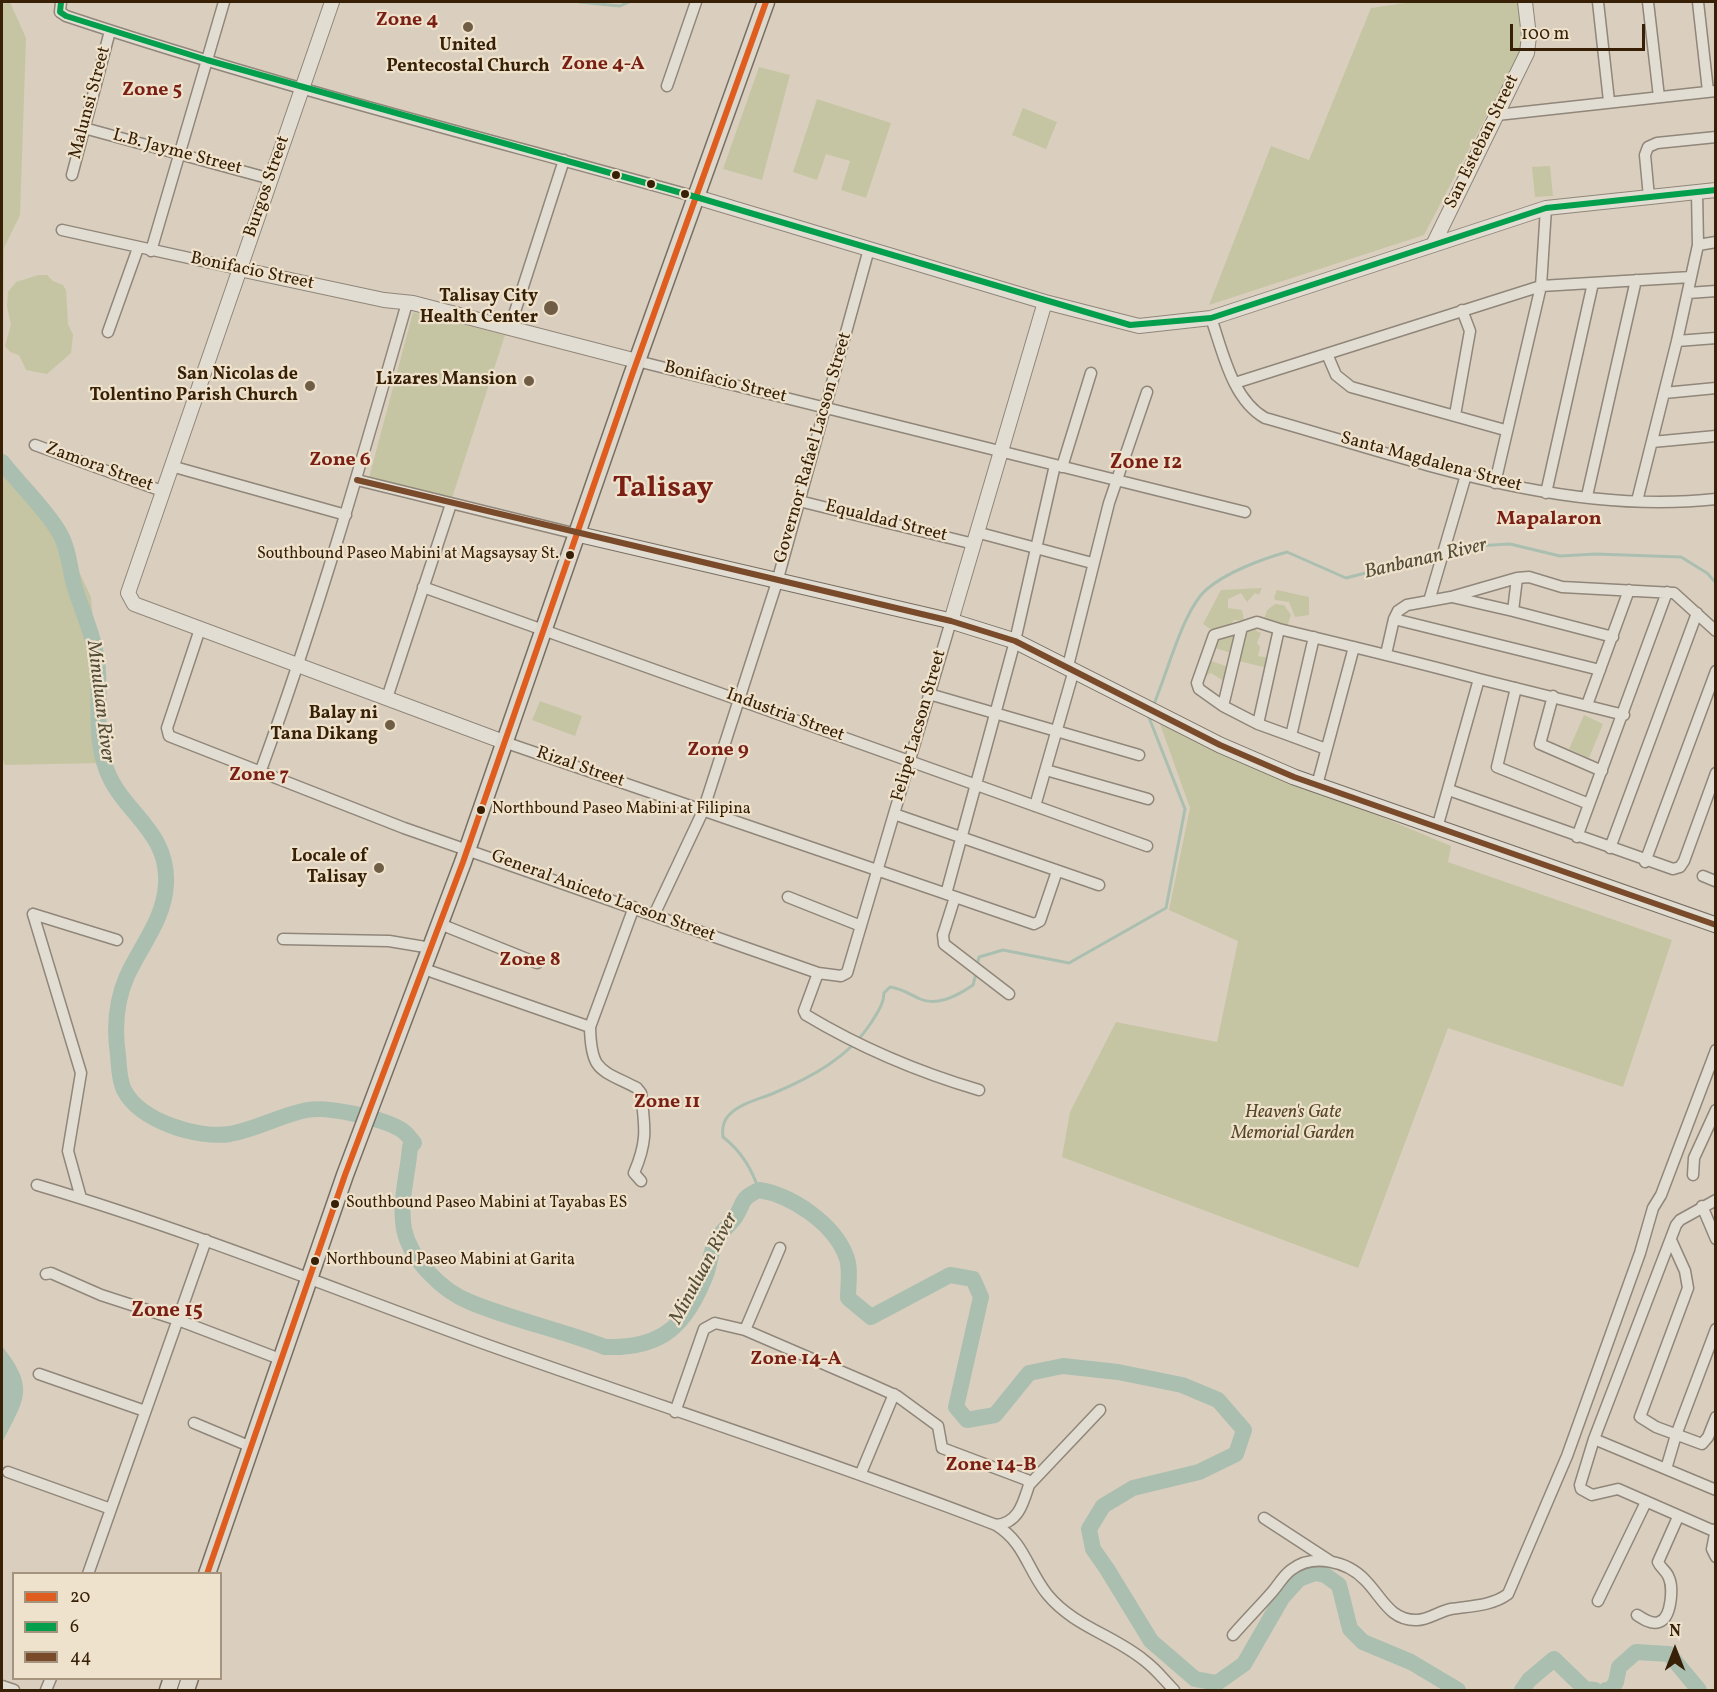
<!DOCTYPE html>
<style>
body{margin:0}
#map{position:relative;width:1717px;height:1692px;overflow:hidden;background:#dacfbe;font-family:Vollkorn,serif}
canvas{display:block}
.frame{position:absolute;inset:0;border:3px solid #372006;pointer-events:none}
.legend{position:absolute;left:12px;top:1572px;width:210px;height:108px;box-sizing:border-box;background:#efe2cc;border:2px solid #a5947d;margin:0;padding:8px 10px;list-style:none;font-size:18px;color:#372006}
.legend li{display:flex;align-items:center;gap:12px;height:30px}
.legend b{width:30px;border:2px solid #a5947d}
.north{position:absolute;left:1645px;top:1620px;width:60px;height:60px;-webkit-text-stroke:4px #efe2cc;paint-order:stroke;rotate:0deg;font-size:16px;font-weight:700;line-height:24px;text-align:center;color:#372006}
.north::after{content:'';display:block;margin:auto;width:21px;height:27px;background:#372006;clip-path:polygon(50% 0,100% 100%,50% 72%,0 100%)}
.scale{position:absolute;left:1510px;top:24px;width:135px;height:27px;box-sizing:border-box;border:3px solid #372006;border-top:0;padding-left:8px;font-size:18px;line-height:21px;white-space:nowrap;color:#372006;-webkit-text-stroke:4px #efe2cc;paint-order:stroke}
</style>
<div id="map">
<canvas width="1717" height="1692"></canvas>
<div class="frame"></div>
<ul class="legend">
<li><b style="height:8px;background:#df5e1f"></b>20</li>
<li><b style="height:8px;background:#039f4d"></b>6</li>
<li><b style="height:8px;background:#7a4b2a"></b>44</li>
</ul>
<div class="north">N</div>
<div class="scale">100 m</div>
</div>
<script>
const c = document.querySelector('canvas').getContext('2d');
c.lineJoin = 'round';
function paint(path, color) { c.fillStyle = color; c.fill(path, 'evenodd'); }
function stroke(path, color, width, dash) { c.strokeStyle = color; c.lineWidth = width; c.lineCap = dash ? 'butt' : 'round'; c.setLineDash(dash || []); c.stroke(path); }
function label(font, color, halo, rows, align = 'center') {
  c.font = font + ' Vollkorn,serif'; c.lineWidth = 4.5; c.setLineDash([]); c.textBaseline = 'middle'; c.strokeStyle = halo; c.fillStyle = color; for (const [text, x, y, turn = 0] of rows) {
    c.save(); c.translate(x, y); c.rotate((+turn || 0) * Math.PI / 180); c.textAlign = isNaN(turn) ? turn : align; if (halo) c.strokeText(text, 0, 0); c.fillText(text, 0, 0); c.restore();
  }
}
const green = new Path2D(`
 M2 2H10L26 38 20 215 4 248 2 462 61 533 91 597 104 763 5 765 2 757Z
 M1412 2H1518L1523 46 1424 235 1209 305 1271 146 1309 160 1371 8Z
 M759 67 790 75 762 180 723 169Z
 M817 99 891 123 866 198 841 190 850 161 826 154 817 180 793 172Z
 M1023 108 1057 122 1046 149 1012 135Z
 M1550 166 1553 196 1535 197 1532 167Z
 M38 275H47L53 281 63 285 66 290 68 324 73 335 71 353 47 374 26 370 19 355 10 352 5 346 11 325 7 306 8 292 16 282Z
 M413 312 505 335 452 498 369 478Z
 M1262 588 1259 595 1255 593 1247 602 1241 593 1228 599V608L1242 610 1244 621 1234 620 1230 625 1212 630 1203 624 1221 590Z
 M1277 590 1309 597V615L1295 617 1289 602 1275 600 1274 597Z
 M1275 604 1284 605 1291 615 1287 627 1264 619 1267 610Z
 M1259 627 1256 631 1261 633 1257 643 1260 647 1258 656 1271 658 1267 668 1239 661 1244 628Z
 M1239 633 1231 666 1228 664 1231 653 1215 648 1211 661 1229 667 1228 675 1222 680 1211 673 1202 678 1215 635Z
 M540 701 582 716 575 736 532 720Z
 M1584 715 1603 724 1589 758 1569 749Z
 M1160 724 1451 846 1448 862 1672 940 1623 1087 1448 1028 1358 1268 1062 1157 1070 1112 1116 1022 1217 1042 1238 941 1169 910 1190 808Z`);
const water = new Path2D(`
 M2 1346C36 1389 24 1399 2 1443Z`);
const stream = new Path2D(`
 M579 2 620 6 629 2
 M1446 552 1475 546 1510 544 1560 556 1596 554 1681 557 1707 573 1716 583
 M1153 706C1167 675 1183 609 1207 589 1227 572 1262 559 1287 552L1346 578 1440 554
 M977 967 979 957 1003 950 1069 963 1166 908 1185 809 1148 715
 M759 1190C751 1168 742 1152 723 1137 722 1129 723 1121 729 1115 740 1103 760 1099 774 1093 812 1077 849 1057 871 1023 877 1013 884 1004 884 993L890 987C903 989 909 994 920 999 937 1007 960 994 973 985L976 974`);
const river = new Path2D(`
 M2 462C20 485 44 507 59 532 68 546 70 569 74 585 83 614 97 642 98 672 100 702 95 732 104 762 117 811 169 827 166 884 164 920 141 945 127 976 116 1001 114 1028 118 1055 119 1066 119 1080 124 1090 140 1121 197 1139 230 1134 257 1129 281 1115 307 1110 328 1106 381 1118 400 1129 406 1132 410 1138 414 1143L410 1147C408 1174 399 1202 404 1229 410 1259 442 1291 470 1302 513 1320 561 1330 605 1347 663 1349 687 1325 707 1272 710 1262 711 1251 716 1241 721 1231 730 1225 736 1216 745 1201 740 1199 759 1190 792 1195 834 1224 846 1256 851 1267 848 1286 848 1298L871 1317 950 1275 973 1279 981 1297 956 1407 967 1420 995 1415 1029 1373 1063 1366 1118 1372 1182 1385 1218 1400 1244 1430 1236 1454 1199 1472 1133 1488 1103 1506 1089 1529 1093 1549 1107 1569 1151 1641 1195 1679 1217 1683 1244 1664 1282 1598 1299 1579 1315 1573 1325 1575 1339 1585 1350 1629 1363 1642 1411 1662 1458 1690
 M1522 1690 1529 1680 1554 1659 1585 1689 1595 1690
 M1606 1690H1611L1616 1682 1619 1667 1636 1652 1669 1654 1699 1690`);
const minor = new Path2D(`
 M61 2 60 12 66 16C273 85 486 138 696 197
 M1598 2 1609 101
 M1648 2 1659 97
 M1698 2 1708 91
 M667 86 696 2
 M1497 115 1716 91
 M84 128 271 179
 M72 175 110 31
 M1649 197 1645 155 1648 147 1657 143 1716 137
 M62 230 239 269
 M1698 245 1716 242
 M151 251 224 2
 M1688 293 1716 291
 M1211 318C1223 352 1232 399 1265 418 1411 459 1561 516 1716 499
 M510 327 564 160
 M108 332 138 248
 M1677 341 1716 338
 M1327 354 1336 375 1351 387 1505 430
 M637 361 1245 512
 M1235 383 1541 286 1691 277
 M1664 393 1716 388
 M1455 415 1470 331 1462 310
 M1652 442 1716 436
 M35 445 162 491
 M171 466 346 515
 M1062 467 1091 373
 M357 480 577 534
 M1495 483 1541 286 1546 208
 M1546 493 1593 283
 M1587 496 1636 280
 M799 501 974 544
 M1637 501 1677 341 1698 245 1697 192
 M976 532 1092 563
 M1517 578 1513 611 1613 637
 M423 587 1147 846
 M1452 597 1513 611
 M1429 601 1466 475
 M1394 619 1398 611 1407 605 1451 597 1517 578 1529 577 1562 587 1674 593 1716 631
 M200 629 167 728 169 736 404 828 818 973 841 976 847 973 951 621
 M1314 637 1291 736 1258 724 1279 629C1346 645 1413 661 1479 679L1437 828
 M1386 654 1394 619 1600 670
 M1068 666 1109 503 1147 392
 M1479 679 1624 715
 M1516 688 1497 767 1589 804
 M929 694 1139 755
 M1553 696 1540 744 1602 771
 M387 698 451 504
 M1587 705 1629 590
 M1223 706 1199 689 1197 683 1214 635 1242 627
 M1258 724 1223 706 1242 627 1257 622 1279 629
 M1291 736 1326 749
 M504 742 1034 924 1040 921 1057 871
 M261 770C317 617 362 460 407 303
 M1046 770 1148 799
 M1317 785 1354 647
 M1449 790 1673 869 1680 867 1684 861 1716 773
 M1035 806 1074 670
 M894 814 1099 885
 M1577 837 1667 592
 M1610 848 1697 613
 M1645 862 1716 671
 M1703 876 1715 881
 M946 894 1015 641 1055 465
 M788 897 861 926
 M955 897 943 935 944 944 1009 994
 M33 914 81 1073 68 1151 81 1198
 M33 914 117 940
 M654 915 703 811 777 582 869 249
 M440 924 537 963
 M283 939 389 941 431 948
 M424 969 590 1027 634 907
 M818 973 804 1011 806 1015C861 1048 918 1072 979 1090
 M590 1027C591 1072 600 1069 637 1088L641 1093C645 1128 648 1140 634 1173L641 1181
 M1693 1175 1694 1158 1716 1110
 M37 1185C189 1230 336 1290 485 1344 656 1405 827 1460 996 1525 1025 1543 1027 1569 1047 1594 1074 1627 1114 1635 1145 1661 1156 1669 1165 1681 1174 1690
 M1716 1200 1680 1220 1676 1225 1594 1439 1580 1485 1581 1489 1592 1495 1618 1489 1716 1532
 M1702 1206 1716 1239
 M1671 1240 1685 1271 1688 1288 1640 1417 1656 1427 1702 1444 1708 1437 1716 1417
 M46 1274 51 1273 101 1295 178 1320 280 1359
 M745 1330 780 1248
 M39 1374 145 1411
 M675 1412 704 1329 715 1323 745 1330 868 1383 897 1396 938 1426 942 1448 1027 1480 1029 1485C1023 1504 1018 1523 996 1525
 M194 1423 249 1446
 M1594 1439 1716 1490
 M1666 1469 1676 1435 1716 1329
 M8 1472 111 1509
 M861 1473 894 1394
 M1029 1485 1100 1410
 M1264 1518 1330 1561
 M1716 1529 1712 1549 1716 1557
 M88 1574 206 1240
 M1598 1601 1646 1502
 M1637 1615C1643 1619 1652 1625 1659 1622 1672 1618 1673 1587 1669 1578 1667 1571 1661 1569 1658 1562L1678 1517
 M1233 1635C1246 1620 1260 1606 1273 1591 1279 1584 1283 1576 1291 1570 1313 1553 1347 1561 1365 1580 1382 1597 1390 1621 1417 1620 1428 1620 1440 1611 1451 1609 1470 1606 1492 1606 1508 1594L1567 1456 1640 1253 1653 1208 1661 1195 1716 1050
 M2 1686 14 1690
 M46 1690 51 1678`);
const tertiary = new Path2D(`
 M332 2 128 593 134 604 504 742
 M696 197 1045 302 1139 326 1211 318 1546 208 1716 190
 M1433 245 1527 53 1529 36 1525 2
 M239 269 384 300 413 303 637 361
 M951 621 1045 302`);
const secondary = new Path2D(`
 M577 534 951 621 1015 641 1220 745 1294 777 1716 925`);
const primary = new Path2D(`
 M207 1574 345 1175 463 862 632 375 766 2
 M168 1690 172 1678
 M186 1690 190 1678`);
const bus1 = new Path2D(`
 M207 1574 345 1175 463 862 632 375 766 2`);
const bus2 = new Path2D(`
 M61 2 60 12 66 16 207 60 696 197 1130 325 1211 318 1546 208 1716 190`);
const bus3 = new Path2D(`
 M357 480 951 621 1015 641 1220 745 1294 777 1716 925`);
const markers = [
 [468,27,6,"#705d46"],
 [616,175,5,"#372006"],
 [651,184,5,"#372006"],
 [685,194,5,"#372006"],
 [551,308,8,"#705d46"],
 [529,381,6,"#705d46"],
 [310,386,6,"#705d46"],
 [570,555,5,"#372006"],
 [390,725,6,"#705d46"],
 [481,810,5,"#372006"],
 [379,868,6,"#705d46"],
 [335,1204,5,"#372006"],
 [315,1261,5,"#372006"]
];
const busNames = [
 ["Southbound Paseo Mabini at Magsaysay St.",559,555,"right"],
 ["Northbound Paseo Mabini at Filipina",492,810],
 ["Southbound Paseo Mabini at Tayabas ES",346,1204],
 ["Northbound Paseo Mabini at Garita",326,1261]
];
const poiNames = [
 ["United",468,47,"center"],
 ["Pentecostal Church",468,68,"center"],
 ["Talisay City",538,298],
 ["Health Center",538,319],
 ["San Nicolas de",298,376],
 ["Tolentino Parish Church",298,397],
 ["Lizares Mansion",517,381],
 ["Balay ni",378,715],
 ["Tana Dikang",378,736],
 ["Locale of",367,858],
 ["Talisay",367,879]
];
const streetNames = [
 ["Malunsi Street",91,103,-75],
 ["San Esteban Street",1483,142,-64],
 ["L.B. Jayme Street",177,153,15],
 ["Burgos Street",268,187,-71],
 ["Bonifacio Street",252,272,12],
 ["Bonifacio Street",725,383,14],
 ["Governor Rafael Lacson Street",814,448,-74],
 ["Santa Magdalena Street",1431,463,15],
 ["Zamora Street",99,468,20],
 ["Equaldad Street",886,522,14],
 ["Industria Street",785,716,20],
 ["Felipe Lacson Street",920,726,-74],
 ["Rizal Street",580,768,19],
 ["General Aniceto Lacson Street",603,897,20]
];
const parkNames = [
 ["Heaven's Gate",1293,1114],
 ["Memorial Garden",1293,1135]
];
const neighbourhoodNames = [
 ["Zone 4",407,21],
 ["Zone 4-A",603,65],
 ["Zone 5",152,91],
 ["Zone 6",340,461],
 ["Mapalaron",1549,520],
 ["Zone 9",718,751],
 ["Zone 7",259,776],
 ["Zone 8",530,961],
 ["Zone 11",667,1103],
 ["Zone 14-A",796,1360],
 ["Zone 14-B",991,1466]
];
const waterNames = [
 ["Banbanan River",1426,560,-13],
 ["Minuluan River",99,702,83],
 ["Minuluan River",705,1269,-62]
];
const quarterNames = [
 ["Zone 12",1146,464],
 ["Zone 15",167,1312]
];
const townNames = [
 ["Talisay",663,490]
];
paint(green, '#c5c5a3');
paint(water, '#abbfb1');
stroke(stream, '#abbfb1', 3);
stroke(river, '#abbfb1', 16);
stroke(minor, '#908679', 13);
stroke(tertiary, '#908679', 16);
stroke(secondary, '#786e62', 17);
stroke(primary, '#786e62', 19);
stroke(minor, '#e2ddd3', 10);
stroke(tertiary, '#e2ddd3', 14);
stroke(secondary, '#e2ddd3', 15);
stroke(primary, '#ddd7cc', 16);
stroke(bus1, '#df5e1f', 6);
stroke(bus2, '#039f4d', 6);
stroke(bus3, '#7a4b2a', 6);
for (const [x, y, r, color] of markers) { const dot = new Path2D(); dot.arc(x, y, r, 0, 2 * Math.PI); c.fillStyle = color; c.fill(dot); stroke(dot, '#efe2cc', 2); }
label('16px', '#372006', '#efe2cc', busNames, 'left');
label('bold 18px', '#372006', '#efe2cc', poiNames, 'right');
label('18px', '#372006', '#efe2cc', streetNames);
label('italic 18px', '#564728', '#efe2cc', parkNames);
label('bold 20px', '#7a1f14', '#efe2cc', neighbourhoodNames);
label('italic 20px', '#544e38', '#efe2cc', waterNames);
label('bold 21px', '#7a1f14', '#efe2cc', quarterNames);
label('bold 30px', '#7a1f14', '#efe2cc', townNames);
</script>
